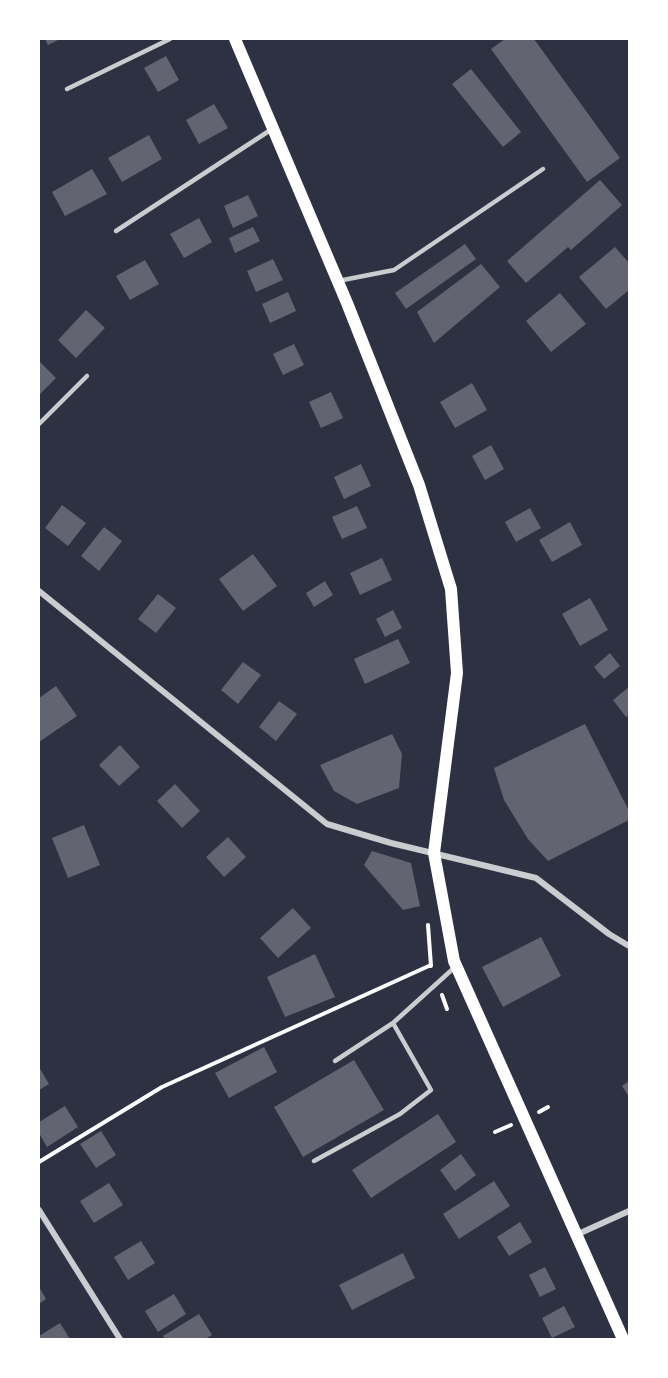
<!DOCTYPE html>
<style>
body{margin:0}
#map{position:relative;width:668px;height:1378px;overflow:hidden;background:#2d3142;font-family:Barlow,sans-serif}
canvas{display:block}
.frame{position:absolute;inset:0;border:40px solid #fff;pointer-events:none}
</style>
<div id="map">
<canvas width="668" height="1378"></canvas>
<div class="frame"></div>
</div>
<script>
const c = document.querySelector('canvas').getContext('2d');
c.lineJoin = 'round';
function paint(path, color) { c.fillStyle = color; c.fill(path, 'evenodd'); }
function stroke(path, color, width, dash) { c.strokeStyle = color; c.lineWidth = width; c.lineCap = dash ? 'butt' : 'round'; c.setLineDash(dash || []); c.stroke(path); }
const building = new Path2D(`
 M45 39H60L48 45Z
 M505 39H534L620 158 587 182 491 49Z
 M166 56 179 80 158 92 144 68Z
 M471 69 521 132 503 147 452 84Z
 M214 104 228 128 199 144 186 120Z
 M149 135 162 159 122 182 108 158Z
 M92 169 107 194 65 216 52 192Z
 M600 180 622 205 571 250 568 247 526 283 507 261Z
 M248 195 258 216 233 228 224 206Z
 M199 218 212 242 184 258 170 234Z
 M253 227 260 241 235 253 229 238Z
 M465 244 476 259 406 309 395 293Z
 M615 247 629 263V290L606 309 579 277Z
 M273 259 283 280 256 292 247 271Z
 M145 260 159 284 130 300 116 276Z
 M481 264 500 287 434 343 417 312Z
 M288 292 296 311 270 323 262 304Z
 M560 293 586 324 551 352 526 321Z
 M86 310 105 328 76 358 58 340Z
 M294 344 304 365 283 375 273 354Z
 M39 361 56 378 39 395Z
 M472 383 487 410 455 428 440 402Z
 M331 392 343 418 321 428 309 402Z
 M491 445 504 469 485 480 472 456Z
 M361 464 371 486 344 499 334 477Z
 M62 505 86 523 68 546 45 528Z
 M357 506 367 528 342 539 332 517Z
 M530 508 541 528 516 542 505 522Z
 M570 522 582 545 552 562 539 540Z
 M104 527 122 541 99 571 81 556Z
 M253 554 277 586 243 611 219 579Z
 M382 558 392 580 360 595 350 573Z
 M325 581 333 595 314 607 306 593Z
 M158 594 176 608 156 633 138 619Z
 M590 598 608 630 580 646 562 614Z
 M393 610 402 628 385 637 376 619Z
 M398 639 410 663 365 684 354 659Z
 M610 653 620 666 604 679 594 667Z
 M243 662 261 675 238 704 221 690Z
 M56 686 77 716 39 742V698Z
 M629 687V715L626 717 613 700Z
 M279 701 297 714 276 741 259 727Z
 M585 724 629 811V820L548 861 528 839 504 800 494 768Z
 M392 734 402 754 399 788 357 804 334 791 320 765Z
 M120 745 140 767 119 786 99 765Z
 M175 784 200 811 182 828 157 801Z
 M84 825 100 865 68 878 52 838Z
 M228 837 246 857 224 877 206 857Z
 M372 851 411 863 420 906 403 910 364 865Z
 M293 908 311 928 278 958 260 938Z
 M541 937 561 976 503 1007 482 967Z
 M315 954 335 997 285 1017 267 977Z
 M264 1047 277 1072 229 1098 215 1073Z
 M354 1060 384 1110 303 1157 274 1107Z
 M39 1067 49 1084 39 1090Z
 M629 1081V1097L622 1086Z
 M65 1106 78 1127 47 1147 39 1133V1122Z
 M438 1114 456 1142 371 1198 352 1170Z
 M101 1131 116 1155 96 1168 80 1144Z
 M461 1154 476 1175 455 1191 440 1170Z
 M494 1181 510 1206 459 1239 443 1214Z
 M109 1183 123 1205 94 1223 80 1201Z
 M520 1222 532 1242 509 1256 497 1237Z
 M141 1241 155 1263 128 1280 114 1257Z
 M403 1253 415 1278 352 1310 339 1285Z
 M545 1267 556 1289 540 1297 529 1275Z
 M39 1287 46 1299 39 1304Z
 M174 1294 186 1314 158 1332 145 1311Z
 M564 1306 575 1327 552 1338 542 1318Z
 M199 1314 212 1335 205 1339H165L163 1336Z
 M60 1323 70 1339H39V1336Z`);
const path = new Path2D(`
 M428 925 431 966
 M442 995 447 1009
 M539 1112 548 1107
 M495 1132 511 1125
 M39 1162 162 1087 431 965`);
const service = new Path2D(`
 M67 89 170 39
 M116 231 272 129
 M338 281 394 270 543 169
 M39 424 87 376
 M335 1061 393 1023 455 967
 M314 1161 400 1114 431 1090 393 1023`);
const minor = new Path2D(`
 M39 591 327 824 391 843 536 878 609 934 629 946
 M39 1210 120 1339
 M576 1235 629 1211`);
const secondary = new Path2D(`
 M235 39 347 303 419 485 451 589 457 673 434 853 454 961 623 1339`);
paint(building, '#626471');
stroke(path, '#fff', 4);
stroke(service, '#caccd0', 4.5);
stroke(minor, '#caccd0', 6);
stroke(secondary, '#fff', 12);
</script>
